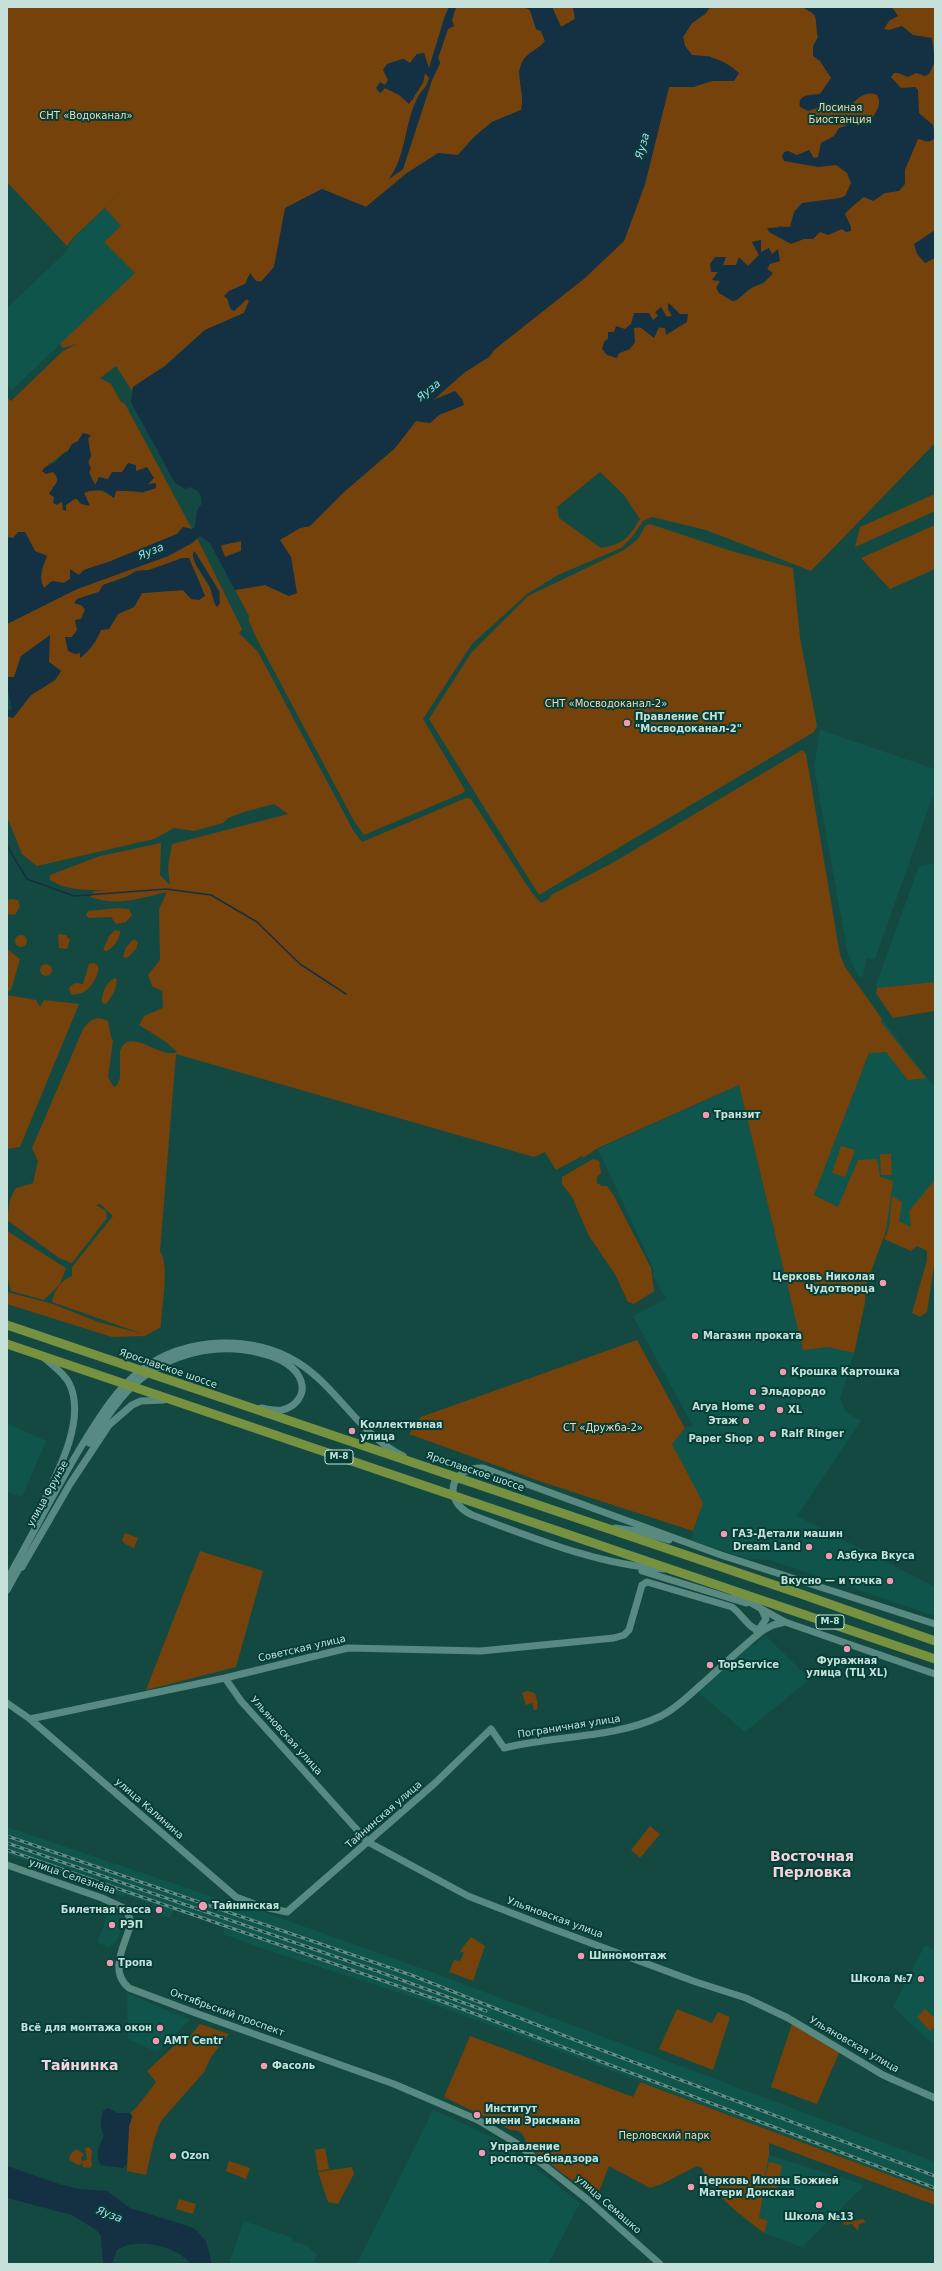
<!DOCTYPE html>
<meta charset="utf-8">
<style>
body{margin:0}
#map{position:relative;width:942px;height:2271px;overflow:hidden;background:#144941;font-family:"DejaVu Sans",sans-serif}
canvas{display:block}
.frame{position:absolute;inset:0;border:8px solid #c6e0da;pointer-events:none}
</style>
<div id="map">
<canvas width="942" height="2271"></canvas>
<div class="frame"></div>
</div>
<script>
const c = document.querySelector('canvas').getContext('2d');
c.lineJoin = 'round';
function paint(path, color) { c.fillStyle = color; c.fill(path, 'evenodd'); }
function stroke(path, color, width, dash) { c.strokeStyle = color; c.lineWidth = width; c.lineCap = dash ? 'butt' : 'round'; c.setLineDash(dash || []); c.stroke(path); }
function label(font, color, halo, rows, align = 'center') {
  c.font = font + ' "DejaVu Sans",sans-serif'; c.lineWidth = 4; c.setLineDash([]); c.textBaseline = 'middle'; c.strokeStyle = halo; c.fillStyle = color; for (const [text, x, y, turn = 0] of rows) {
    c.save(); c.translate(x, y); c.rotate((+turn || 0) * Math.PI / 180); c.textAlign = isNaN(turn) ? turn : align; if (halo) c.strokeText(text, 0, 0); c.fillText(text, 0, 0); c.restore();
  }
}
const built = new Path2D(`
 M105 208 121 226 104 242 135 273 12 390 7 385V308L64 254 73 239Z
 M820 730 935 769V790L875 959 866 958 863 977 858 976 848 954 814 768Z
 M935 863V982L877 988 876 985 919 866Z
 M882 1019 935 1088V1203L917 1246 814 1195Z
 M739 1085 803 1350 828 1347 854 1353 840 1399 846 1412 861 1421 797 1516 935 1587V1616L770 1560 748 1559 691 1540 702 1503 672 1444 685 1428 693 1426 633 1316 666 1299 652 1274 655 1272 598 1149Z
 M7 1423 46 1441 22 1497 7 1492Z
 M765 1635 810 1679 745 1732 697 1691 750 1644 754 1646Z
 M7 1827 216 1898 255 1909 434 1973 935 2162V2191L425 2001 258 1947 223 1934 225 1926 175 1909 170 1918 153 1911 155 1905 125 1895 122 1897 90 1886 81 1880 7 1854Z
 M111 1908 123 1914 125 1922 117 1940 109 1948 97 1942Z
 M925 1945 935 1951V2046L893 2007Z
 M127 1993 190 2020 157 2052 128 2039Z
 M433 2110 499 2140 580 2203 548 2264H357Z
 M769 2155 862 2184 863 2187 802 2247 764 2233 768 2221 759 2218 764 2192 761 2191Z
 M244 2221 293 2238 292 2241 306 2245 317 2255 313 2264H229Z`);
const green = new Path2D(`
 M7 7H449L445 16 429 69 417 54 410 63 403 59 387 64 384 70 388 80 380 93 385 88 413 100C417 89 423 83 425 72L429 78 428 86 417 99 397 168 390 178 403 169 432 80 440 63 438 58 448 28 454 26 452 20 456 7H523L530 10 536 29 541 31 545 41 539 49 529 54 519 70 523 101 521 110 492 122 474 137 458 155 407 173 366 207 322 189 286 208 274 267 261 282 256 281 229 291C228 298 226 307 234 311L246 299 249 301 244 313 205 330 165 366 133 387 132 391 116 366 100 378 111 384 121 402 125 404 192 529 183 527 177 534 111 561 84 570 78 575 70 573V579L64 583 52 581 44 588C38 576 43 568 47 556L35 551 25 532 13 538 7 537V398L11 401 63 351 77 344 63 348 60 344 135 273 104 242 121 226 105 208 131 183 73 238 67 246 7 182ZM88 439 91 456C85 467 90 475 96 486L122 472H136L148 484 144 493 129 490 115 491 114 498C104 491 96 487 84 493L87 499C78 498 73 498 66 505V511L53 487 57 483V476L48 464C57 461 59 454 68 451L72 444Z
 M552 7H573L575 19 561 27Z
 M710 7H935V443L811 571 706 530 652 517 643 521 632 537 621 548 558 575 527 594 472 644 423 719 465 790 463 793 364 835 354 821 257 639 249 621V616L235 590 265 585 289 596 291 557 279 540 300 528 310 526 344 492 395 448 416 421 430 423 439 415 464 405 431 402 465 372 489 357 494 350 624 241 645 184 669 87H693L712 81H734L710 56H692L685 46 683 37 692 23 705 14ZM791 224V244L777 226 791 227ZM752 242 761 252 772 255 777 249 767 269 772 273 764 283 751 288 737 300 732 301 719 293 720 281 713 280 719 271 712 272 723 265 748 266 759 255ZM669 303 680 314 666 328H634L630 349 619 353 604 342 614 332 625 329 631 324 653 320 658 316H673L668 309ZM600 472 624 495 640 519C628 538 624 544 601 548L559 518 557 507Z
 M935 494V511L855 547 860 527Z
 M650 524 728 550 793 568 800 638 817 726 814 732 539 895 429 719 471 653 528 596 624 550 638 539 646 525Z
 M935 525V569L890 589 861 558Z
 M197 538 242 629 239 633 258 652 353 830 362 842 466 798 471 799 532 893 541 903 549 899 551 895 614 862 802 750 806 754 840 955 845 967 882 1019 881 1022 926 1078 908 1080 886 1052 869 1053 814 1195 838 1207 858 1160 877 1159 880 1177 893 1181 886 1231 866 1285 865 1303 854 1353 828 1347 803 1350 739 1085 598 1148 583 1158 582 1156 556 1170 545 1152 534 1157 176 1054 160 1251C170 1266 161 1308 161 1327L145 1336 112 1337 7 1304V1292L53 1304 98 1322 143 1334 52 1302C54 1291 61 1280 72 1276V1267L113 1216 100 1204 96 1205 106 1211 107 1218 72 1263 59 1258 7 1220 10 1199 16 1188 33 1183 38 1161 32 1148 83 1029C91 1019 96 1015 108 1021L111 1037 113 1041 108 1077 113 1086 116 1087 120 1078V1051C129 1025 161 1060 177 1052L166 1042 139 1025 144 1016 163 1008 162 991 152 986 148 975 160 960 159 909 167 892C139 898 119 907 90 897L94 891 107 890C87 890 67 891 50 880V875L100 856 161 843 160 875 170 885 168 867 172 844 288 814 274 804 244 812 228 818 223 823 194 831 174 828 154 839 37 866 22 854 7 817V716L13 718 31 695 55 680 61 671 49 662 21 656 14 678 8 677 7 684V624L77 589 168 556 192 543ZM195 551 219 591 220 594 215 605 213 593 197 567ZM164 565 195 571 205 596 191 599 183 590 142 593 134 607 118 614 109 629 101 630C97 640 89 652 80 657V653L65 638 72 637 77 630 85 610 77 599 99 592 103 585 126 577 136 571 149 570Z
 M241 541V551L225 557 221 547 222 545Z
 M11 899 18 900 20 906 15 915 7 914V900Z
 M118 908 129 909 132 915 126 922 116 924 111 917 89 918 86 915 88 911Z
 M115 930 120 931C120 940 113 948 106 951L103 950 109 936Z
 M58 934 66 935 70 940 67 949 59 948Z
 M15 941a6 6 0 1 1 12 0a6 6 0 1 1-12 0Z
 M134 939 138 942 136 949 127 958 123 957 126 947Z
 M7 949 20 959 11 990 7 992Z
 M94 963 98 966C100 973 92 987 85 991 82 994 76 994 72 995L69 990 70 986 76 983 83 984 89 964Z
 M40 970a6 6 0 1 1 12 0a6 6 0 1 1-12 0Z
 M116 978C119 986 111 998 106 1004L102 1003C101 994 107 980 116 978Z
 M935 982V1011L893 1018 876 993 877 988Z
 M7 995 36 1000 40 1007 44 1000 79 1004 20 1147 7 1149Z
 M841 1146 855 1150 845 1177 832 1173Z
 M880 1154H891L892 1175H881Z
 M593 1159 599 1161 601 1173 597 1177V1183L602 1186H607L614 1196 651 1268 654 1291 634 1304 628 1302 615 1274 589 1236 572 1197 562 1184V1177Z
 M935 1180V1259L927 1312 920 1317 912 1313 927 1260V1251L917 1246 911 1251 884 1239 889 1228 892 1196 902 1202 899 1221 911 1227 909 1211Z
 M7 1231 66 1268 60 1284 44 1300 11 1291 7 1274Z
 M637 1340 685 1428 672 1444 703 1503 693 1531 542 1482 409 1434 421 1417Z
 M125 1533 138 1538 134 1548 125 1544 122 1540Z
 M200 1551 263 1571 236 1667 146 1690Z
 M527 1691 535 1693 538 1703 537 1710H534L532 1703 526 1705 522 1693Z
 M650 1826 660 1834 640 1858 631 1850Z
 M471 1937 485 1946 473 1981 449 1972 454 1960 460 1961 464 1953 460 1951Z
 M677 2009 712 2023 718 2012 730 2017 713 2070 659 2049Z
 M925 2009 935 2018V2026L930 2031 917 2017Z
 M200 2024 229 2034 211 2057 204 2072 161 2121 154 2140 146 2175 127 2171 129 2126 133 2116 130 2113 137 2107 156 2082 147 2071 175 2045 191 2035Z
 M792 2024 839 2053 817 2104 771 2087Z
 M470 2036 633 2097 640 2082 935 2192V2205L769 2143V2155L762 2191 764 2192 759 2218 768 2221 764 2233C740 2214 714 2197 702 2168L697 2166 662 2184 650 2188 609 2166 596 2199 527 2146C524 2136 523 2130 511 2130L444 2097Z
 M89 2147 92 2151 91 2160 92 2165 90 2168 83 2167 82 2161 87 2160 85 2148Z
 M325 2148 329 2169 318 2171 315 2150Z
 M76 2149 84 2154 81 2158 82 2164 78 2165 69 2160 70 2155Z
 M229 2161 250 2168 246 2179 226 2171Z
 M769 2162 782 2165 777 2190 763 2187Z
 M352 2167 354 2174 338 2204 328 2202 318 2172Z
 M179 2199 196 2204 193 2214 176 2209Z
 M846 2219 854 2221 863 2219 866 2222 859 2224 858 2231 852 2224 844 2225 843 2221Z`);
const water = new Path2D(`
 M449 7H456L452 20 454 26 448 29 438 58 440 63 432 80 403 169 389 179C407 154 404 124 417 99 421 90 427 88 429 78L425 73 423 83 409 104 399 95 385 88 380 93 376 88 380 82 385 85 388 80 383 70 387 64 403 59 410 63 417 54 424 53 429 68 445 16Z
 M524 7H552L561 27 575 19 573 7H710L705 14 692 23 683 37 685 46 692 55C712 56 723 59 739 73L734 81H712L693 87H669L645 184 624 241 585 278 494 350 489 357 465 372 433 400 455 391 462 399 464 405 439 415 430 423 416 421 395 448 344 492 310 526 300 528 280 540 291 557 297 593 289 596 265 585 235 590 210 543 200 536 192 543 168 556 77 589 7 624V537L13 538 18 532H25L35 551 47 556C42 568 38 577 44 588L52 581 64 583 70 579V569L79 575 84 570 111 561 177 534 183 527 192 529 195 527 197 510 201 505C202 494 199 490 189 487L185 489 175 483 131 402 133 387 165 366 205 330 244 313 249 301 247 299 234 311 231 309 228 300 224 296 229 291 245 284 250 273 256 281 261 282 274 267 285 208 322 189 366 207 407 173 438 153 458 155 474 137 492 122 521 110C526 93 513 74 524 59 530 51 539 49 545 41L541 31 536 29 530 10ZM241 541V551L225 557 221 547 222 545Z
 M803 7H892L898 16 889 21 884 29 889 30 902 26 913 35 932 38 935 62 929 74 925 76 916 73 908 77 898 73H894L891 77 901 88 915 87 918 90 919 113 933 125 935 137C929 145 925 140 918 139L905 170V184L899 191 885 193 873 201 864 197C862 198 846 212 845 214L851 227V231L846 232 842 229 828 235 820 232 813 239H804L791 244 769 232 767 228 790 227 794 212 802 203 840 198 845 196 851 183 847 173 836 165 818 167 784 161 782 156 784 152 788 151 797 155 809 150 814 158 818 157 821 143 834 136 839 128 873 117C877 110 882 103 877 95 862 89 856 103 845 109L817 108 808 111 800 107C797 94 810 95 820 94L831 78 820 61 813 56V46L818 37C816 32 817 17 814 15 811 11 806 10 803 7Z
 M935 230V258L925 263 917 254 914 244Z
 M761 240V252L769 248 772 254 778 249 780 261 770 264 767 269 773 273C765 283 762 282 751 288 744 292 741 299 733 301L719 293 716 288 720 281 712 280 718 272H711L710 264 715 257H726L723 265H736L739 257 748 266 759 255 752 242Z
 M668 303 680 314H688L687 322 666 335 665 328 659 327 654 338 640 327 634 328 635 342 630 349 619 353 617 358 607 355 602 349 604 342 608 339V332H614L616 326 625 329 631 324 634 313H649L653 320 658 316 655 312 661 307 667 317 672 316 668 309Z
 M83 433 91 435 88 439 91 456 88 462 91 468 89 473 95 485 99 477 108 479 112 472H122L128 463 136 465V471L147 467 154 478 148 484 156 483V488C141 495 131 490 116 491L114 498 103 490 89 491 84 493 90 506 81 504 76 498 66 505V511L63 510 62 501 57 505 53 503 54 497 49 494C54 485 62 481 53 472L46 474 42 471C47 464 49 466 55 462 61 458 61 454 68 451L72 444 78 441Z
 M194 551 219 591 220 603 217 607C212 600 212 589 207 581 203 574 189 559 194 551Z
 M182 558H189L205 596 199 600 191 599 183 590 142 593 134 607 118 614 109 629 101 630C97 640 89 652 80 658V653L75 654 68 651 65 637H72L77 630 75 620 81 619 85 610 83 606 74 603 77 599 99 592 103 585 126 577 136 571 149 570Z
 M50 635 49 662 61 671 55 680 31 695 13 718 7 716V711L12 709 7 687 8 677H14L21 656Z
 M108 2108 118 2113H130L132 2116 129 2126 127 2164 123 2168 101 2165C94 2154 100 2146 104 2135 99 2128 101 2119 103 2111Z
 M7 2166 59 2184 79 2189 107 2191 130 2208 194 2228 206 2241 212 2264H191C177 2246 136 2237 117 2250L112 2264H103L101 2236 96 2230 72 2215 7 2198Z`);
const stream = new Path2D(`
 M7 846 27 879 74 896 166 889 211 895 257 922 300 964 346 994`);
const tertiary = new Path2D(`
 M615 1528 636 1531 669 1540
 M664 1569C598 1565 534 1538 472 1515 442 1501 449 1467 483 1468L721 1555 935 1624
 M642 1571 746 1603
 M735 1594 785 1622 935 1674
 M757 1632 766 1619 762 1610
 M225 1678 241 1701 368 1842 468 1896 545 1926 696 1982 746 1998 788 2018 883 2075 935 2098
 M7 1703 30 1719 236 1897 260 1906 287 1912 434 1784 491 1729 502 1745
 M30 1719 225 1678 348 1648 481 1651 614 1638 624 1635 629 1630 642 1585 647 1582 732 1607C742 1614 749 1630 762 1631
 M504 1748C555 1735 613 1739 661 1716 677 1708 689 1695 702 1684 722 1666 741 1648 762 1631L773 1625 785 1622`);
const secondary = new Path2D(`
 M89 1443C104 1422 117 1400 136 1383 170 1353 217 1342 260 1353 277 1357 295 1364 301 1381 306 1395 295 1407 282 1410 275 1411 268 1409 261 1408
 M34 1521C51 1485 89 1422 69 1383 63 1372 52 1365 43 1357
 M22 1567 70 1484 109 1425 132 1405 141 1401 164 1400
 M7 1580C34 1532 58 1484 87 1437 102 1413 117 1389 140 1371 163 1353 192 1344 221 1343 247 1342 275 1348 297 1362 338 1387 359 1435 403 1456
 M7 1590 23 1561
 M7 1865 102 1898 126 1909 131 1922C127 1942 107 1970 129 1988L201 2015 394 2084 478 2120 516 2143 588 2200 660 2264`);
const trunk = new Path2D(`
 M7 1325 801 1594 935 1641
 M7 1344 935 1659`);
const rail = new Path2D(`
 M7 1836 411 1975 575 2040 935 2176
 M7 1843 377 1971 486 2011
 M7 1850 441 2001 935 2188`);
const markers = [
 [627,723,4,"#f19ab3"],
 [706,1115,4,"#f19ab3"],
 [883,1283,4,"#f19ab3"],
 [695,1336,4,"#f19ab3"],
 [783,1372,4,"#f19ab3"],
 [753,1392,4,"#f19ab3"],
 [762,1407,4,"#f19ab3"],
 [780,1410,4,"#f19ab3"],
 [746,1421,4,"#f19ab3"],
 [352,1431,4,"#f19ab3"],
 [773,1434,4,"#f19ab3"],
 [761,1439,4,"#f19ab3"],
 [724,1534,4,"#f19ab3"],
 [809,1547,4,"#f19ab3"],
 [829,1556,4,"#f19ab3"],
 [890,1581,4,"#f19ab3"],
 [847,1649,4,"#f19ab3"],
 [710,1665,4,"#f19ab3"],
 [203,1906,5,"#f19ab3"],
 [159,1910,4,"#f19ab3"],
 [112,1925,4,"#f19ab3"],
 [581,1956,4,"#f19ab3"],
 [110,1963,4,"#f19ab3"],
 [921,1979,4,"#f19ab3"],
 [160,2028,4,"#f19ab3"],
 [156,2041,4,"#f19ab3"],
 [264,2066,4,"#f19ab3"],
 [477,2115,4,"#f19ab3"],
 [482,2153,4,"#f19ab3"],
 [173,2156,4,"#f19ab3"],
 [691,2187,4,"#f19ab3"],
 [819,2205,4,"#f19ab3"]
];
const shields = [
 [339,1457,28],
 [830,1622,28]
];
const shieldNames = [
 ["М-8",339,1457],
 ["М-8",830,1622]
];
const parkNames = [
 ["Лосиная",840,108],
 ["Биостанция",840,120],
 ["СНТ «Водоканал»",86,116],
 ["СНТ «Мосводоканал-2»",606,704],
 ["СТ «Дружба-2»",603,1428],
 ["Перловский парк",664,2136]
];
const poiNames = [
 ["Правление СНТ",635,717],
 ["\"Мосводоканал-2\"",635,729],
 ["Транзит",714,1115],
 ["Церковь Николая",875,1277,"right"],
 ["Чудотворца",875,1289,"right"],
 ["Магазин проката",703,1336],
 ["Крошка Картошка",791,1372],
 ["Эльдородо",761,1392],
 ["Arya Home",754,1407,"right"],
 ["XL",788,1410],
 ["Этаж",738,1421,"right"],
 ["Коллективная",360,1425],
 ["улица",360,1437],
 ["Ralf Ringer",781,1434],
 ["Paper Shop",753,1439,"right"],
 ["ГАЗ-Детали машин",732,1534],
 ["Dream Land",801,1547,"right"],
 ["Азбука Вкуса",837,1556],
 ["Вкусно — и точка",882,1581,"right"],
 ["Фуражная",847,1661,"center"],
 ["улица (ТЦ XL)",847,1673,"center"],
 ["TopService",718,1665],
 ["Тайнинская",212,1906],
 ["Билетная касса",151,1910,"right"],
 ["РЭП",120,1925],
 ["Шиномонтаж",589,1956],
 ["Тропа",118,1963],
 ["Школа №7",913,1979,"right"],
 ["Всё для монтажа окон",152,2028,"right"],
 ["AMT Centr",164,2041],
 ["Фасоль",272,2066],
 ["Институт",485,2109],
 ["имени Эрисмана",485,2121],
 ["Управление",490,2147],
 ["роспотребнадзора",490,2159],
 ["Ozon",181,2156],
 ["Церковь Иконы Божией",699,2181],
 ["Матери Донская",699,2193],
 ["Школа №13",819,2217,"center"]
];
const streetNames = [
 ["Ярославское шоссе",168,1369,19],
 ["Ярославское шоссе",475,1472,19],
 ["улица Фрунзе",48,1494,-61],
 ["Советская улица",302,1649,-13],
 ["Пограничная улица",569,1727,-9],
 ["Ульяновская улица",286,1736,48],
 ["улица Калинина",149,1809,41],
 ["Тайнинская улица",384,1815,-41],
 ["улица Селезнёва",72,1877,19],
 ["Ульяновская улица",555,1918,20],
 ["Октябрьский проспект",227,2013,20],
 ["Ульяновская улица",854,2045,30],
 ["улица Семашко",608,2205,41]
];
const waterNames = [
 ["Яуза",643,146,-74],
 ["Яуза",429,391,-39],
 ["Яуза",151,552,-22],
 ["Яуза",109,2215,21]
];
const districtNames = [
 ["Восточная",812,1857],
 ["Перловка",812,1873],
 ["Тайнинка",80,2066]
];
paint(built, '#10554b');
paint(green, '#75420b');
paint(water, '#143043');
stroke(stream, '#143043', 1.5);
stroke(tertiary, '#588a81', 7);
stroke(secondary, '#588a81', 7);
stroke(trunk, '#769240', 9);
stroke(rail, '#658e87', 3);
stroke(rail, '#053e37', 1.5, [4.5]);
for (const [x, y, r, color] of markers) { const dot = new Path2D(); dot.arc(x, y, r, 0, 2 * Math.PI); c.fillStyle = color; c.fill(dot); stroke(dot, '#053e37', 1.5); }
for (const [x, y, w] of shields) { const box = new Path2D(); box.roundRect(x - w / 2, y - 7, w, 14, 3); c.fillStyle = '#053e37'; c.fill(box); stroke(box, '#c6e0da', 1); }
label('bold 9px', '#c6e0da', null, shieldNames);
label('10px', '#fcd5b6', '#053e37', parkNames);
label('bold 10px', '#c6e0da', '#053e37', poiNames, 'left');
label('10px', '#c6e0da', '#053e37', streetNames);
label('italic 11px', '#acd4f3', '#053e37', waterNames);
label('bold 14px', '#f6d3dc', '#053e37', districtNames);
</script>
